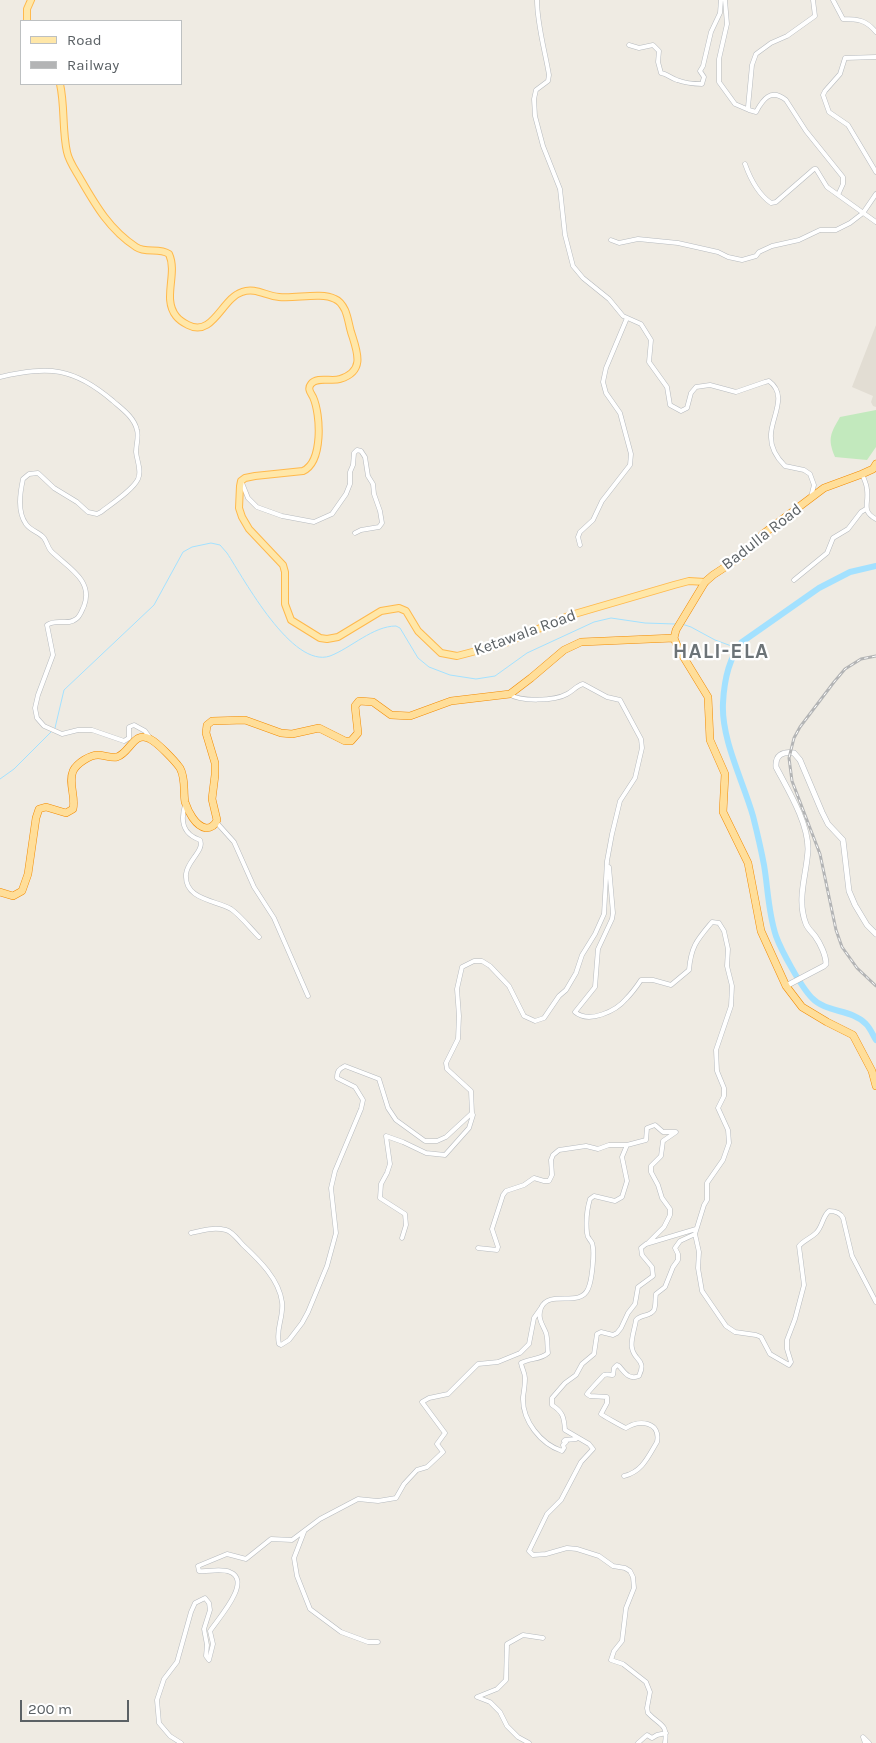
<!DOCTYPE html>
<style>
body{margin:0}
#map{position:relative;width:876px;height:1743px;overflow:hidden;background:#efebe3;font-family:Karla,sans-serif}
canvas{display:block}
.legend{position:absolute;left:20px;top:20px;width:162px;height:65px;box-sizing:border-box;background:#fff;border:1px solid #bdc0c1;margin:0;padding:6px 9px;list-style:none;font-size:15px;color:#5b6165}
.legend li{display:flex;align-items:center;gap:10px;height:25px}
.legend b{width:25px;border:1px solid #bdc0c1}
.scale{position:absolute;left:20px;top:1700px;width:109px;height:22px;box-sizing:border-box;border:2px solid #5b6165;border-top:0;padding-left:6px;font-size:15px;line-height:18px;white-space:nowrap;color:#5b6165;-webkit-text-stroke:4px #fff;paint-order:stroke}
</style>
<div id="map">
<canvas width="876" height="1743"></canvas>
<ul class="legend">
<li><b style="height:6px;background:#ffe7a8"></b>Road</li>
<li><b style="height:6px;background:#b3b4b5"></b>Railway</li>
</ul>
<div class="scale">200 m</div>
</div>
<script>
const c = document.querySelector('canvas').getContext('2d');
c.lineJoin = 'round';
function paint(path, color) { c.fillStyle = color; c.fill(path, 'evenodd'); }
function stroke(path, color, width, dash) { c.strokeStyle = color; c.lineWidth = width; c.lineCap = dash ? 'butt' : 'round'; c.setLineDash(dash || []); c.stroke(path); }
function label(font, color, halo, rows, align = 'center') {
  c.font = font + ' Karla,sans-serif'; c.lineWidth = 4.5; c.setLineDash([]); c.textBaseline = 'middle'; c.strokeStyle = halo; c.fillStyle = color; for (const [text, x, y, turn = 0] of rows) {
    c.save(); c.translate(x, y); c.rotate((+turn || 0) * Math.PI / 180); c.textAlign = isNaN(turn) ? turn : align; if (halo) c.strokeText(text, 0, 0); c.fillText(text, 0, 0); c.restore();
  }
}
const education = new Path2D(`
 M876 325V407L873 406 871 402 873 396 852 387Z`);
const green = new Path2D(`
 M876 410V447L867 460 835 457C827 438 831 433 840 417Z`);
const stream = new Path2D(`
 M682 624 691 627 715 640 737 648
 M0 779 14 769 55 728 64 690 154 605 183 552 192 547 211 543 220 545 227 553C244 579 292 669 330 656 351 648 373 626 396 626L400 628 418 658 429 667 450 675 476 679 495 676 527 653 594 622 611 618 645 623 675 624`);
const river = new Path2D(`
 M876 566 850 572 819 588 742 642C729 658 724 682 723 703 721 739 743 781 753 816 757 832 761 849 764 865 768 888 768 912 776 936 781 950 801 987 812 998 826 1013 852 1009 866 1024 870 1028 873 1035 876 1040`);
const minor = new Path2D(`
 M537 0C537 24 545 51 549 75L548 81 536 90 534 99 535 116 543 146 560 189 565 235 573 266 583 278 609 299 623 316 641 324 651 340 649 362 667 387 670 405 681 411 687 408 691 393 696 387 710 385 736 392 765 382 769 381C788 395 772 416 771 434 770 447 776 457 785 466L804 470 810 474 814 485 811 497
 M725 0 727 24 719 59V82L735 104 749 110
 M813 0 815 16 787 36 771 43 756 54 752 65 748 107 749 110 756 112C763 99 771 88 786 100L806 131 843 177V184L838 195
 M833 0 843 19C858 19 866 20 876 32
 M629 45 639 48 653 45 659 51 658 62 661 73C667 74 671 78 677 80 685 83 694 84 702 84L704 77 700 71 703 66 711 32 720 13 721 0
 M876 57 845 58 840 74 825 91 823 95 829 112 848 125 876 172
 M745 164C750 178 758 194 771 203L776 202 814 169H816L827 187 876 222
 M611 240 619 243 638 239 678 243 718 252 728 257 742 260 756 256 759 252 772 246 799 240 820 230H836L850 223 863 213 876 194
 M0 377C50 366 73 367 113 401 122 409 134 417 137 430 139 437 136 445 136 452 137 461 142 471 138 479 133 490 111 504 101 512L97 514 88 512 77 502 54 488 38 473 29 474 23 479C20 493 17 511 26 524 31 531 39 532 44 538 47 542 48 548 51 551 67 567 94 580 84 606 82 610 80 617 76 619 68 626 56 618 47 625L53 655 38 695 35 708 37 718 44 726 62 734 78 730H92L124 741 129 738V727L134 725 145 731 150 738
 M862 474C864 479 867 485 867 490 869 504 861 511 876 519
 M242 483 248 498 257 507 282 516 314 522 332 514 346 494 350 484V472L353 465 354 453 357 450 361 451 365 457 368 476 373 484 374 494 380 511 382 523 379 527 361 530 355 533
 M580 545 578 537 580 532 593 520 602 501 630 465 631 454 620 413 606 393 603 382 606 368 627 318
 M794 580 827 553 833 538 848 529 861 512 866 509
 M185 805C180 822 183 834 200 840 205 850 187 861 186 874 184 900 216 900 231 909 240 915 251 929 259 937
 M217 823 234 842 254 887 274 918 308 996
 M609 867 613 913 612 919 598 949 595 987 575 1012C589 1024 616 1011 626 999 632 993 637 986 641 980H653L671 985 689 970C691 946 697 940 712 922L719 923 724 931 728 949 727 966 732 986 731 1006 716 1050 717 1071 724 1088V1096L718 1108 728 1130 729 1143 723 1160 707 1183V1200L704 1205 695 1234 699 1252 698 1268 702 1291 726 1326 735 1332 756 1335 761 1337 770 1354 789 1365 791 1362 787 1349V1340L795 1319 804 1285 799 1246C804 1240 811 1238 816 1233 823 1226 822 1217 829 1211 835 1211 840 1212 843 1218L852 1256 876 1302
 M191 1233C203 1230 214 1227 226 1230 233 1232 238 1240 243 1245 259 1260 279 1279 282 1302 284 1317 275 1330 279 1344L281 1345 289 1340 302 1323 308 1312 327 1266 336 1233 331 1188 335 1171 361 1109 363 1100 355 1087 337 1078C337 1071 339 1069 345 1066L379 1079 388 1108 396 1120 425 1141H437L446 1137 472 1113 471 1091 447 1069 446 1063 458 1039 459 1016 457 989 462 967 474 961H482L490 966 509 986 524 1016 535 1021 544 1018 559 996 566 990 576 973 582 955 595 934 604 914 607 861 612 834 620 801 635 778 642 748 641 739 620 700 607 697 583 684C576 686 573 691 567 694 555 701 520 702 509 694
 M402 1238 406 1225 405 1214 380 1198 381 1184 387 1173 390 1164 386 1136 403 1142 426 1153 445 1155 469 1128 473 1115 472 1113
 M478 1248 497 1250 498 1247 492 1229 503 1195 506 1191 524 1185 534 1178 544 1181H549L552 1175 551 1160 553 1155 559 1150 586 1146 598 1149 609 1145H627
 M576 1439 565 1440 564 1441 566 1442 563 1445 564 1448 562 1451C541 1444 522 1421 523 1397 524 1391 525 1384 525 1378 525 1373 522 1369 521 1363 530 1358 540 1360 548 1353 547 1347 548 1339 546 1333 543 1325 537 1319 541 1308 549 1289 580 1308 588 1289 592 1281 595 1251 592 1243 590 1239 587 1238 587 1233 586 1223 587 1209 590 1199L594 1196 615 1201 622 1197 627 1181 622 1157 627 1145 646 1140 647 1128 655 1125 663 1132H676L663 1141 661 1156 651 1166V1172L658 1185 662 1198 670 1209V1215L664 1227 648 1243
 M624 1476C642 1472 648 1457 657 1442 661 1422 640 1419 626 1428 623 1427 602 1415 601 1414L607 1403V1397L590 1396 587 1394C588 1392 603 1376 604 1375 607 1374 610 1375 613 1375L614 1368 617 1365 619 1366C625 1373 629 1380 639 1376 647 1359 634 1361 632 1348 630 1341 635 1328 636 1320 641 1314 650 1317 654 1310 656 1306 655 1298 656 1294L665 1287 673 1267 678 1260V1254L675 1248 680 1241 695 1234
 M304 1532 294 1558 297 1576 310 1609 341 1632 368 1642H378
 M181 1743 170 1736 159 1723 157 1700 164 1679 177 1662 191 1612 195 1603 205 1598 209 1603 210 1610 204 1629 207 1645 206 1656 209 1660 213 1644 210 1631C217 1620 253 1581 230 1572 221 1568 208 1572 199 1571L198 1566 227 1554 246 1559 271 1539 292 1540 320 1519 358 1499 378 1501 396 1498 404 1484 417 1470 427 1467 443 1452 437 1444 445 1433 422 1402 429 1398 448 1394 478 1364 498 1362 520 1353 529 1344 534 1318 541 1308
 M529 1743 518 1737 507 1726 500 1712 490 1702 477 1697 497 1689 506 1680 507 1644 523 1635 543 1638
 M638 1743 647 1735 652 1738 657 1735 666 1733
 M665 1743C668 1723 660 1726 648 1713L647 1708 650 1692 646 1682 623 1664 611 1660 614 1651 622 1641 626 1608 634 1588 633 1577 630 1571 625 1568 613 1566 599 1556 577 1549 567 1548 546 1554 533 1555 529 1551 547 1514 561 1500 581 1462 593 1449 589 1444 565 1430C564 1417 563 1412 552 1405V1398L565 1383 576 1375 582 1364 594 1354 597 1334 601 1332 613 1335 617 1333 621 1328 628 1313 635 1304 638 1287 653 1276 652 1267 642 1255 641 1248 646 1244 696 1229
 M865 1743 863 1737 869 1743`);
const tertiary = new Path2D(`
 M786 986 824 966 826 964C826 955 820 943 815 936 812 932 808 929 806 924 796 899 807 874 808 849 808 822 788 790 776 767 775 755 783 751 794 753L800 760 822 812 828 824 843 840 849 891 855 905 867 925 876 934`);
const primary = new Path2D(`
 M27 21V9L31 0
 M60 84C65 106 62 130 67 152 69 162 76 171 81 180 96 206 110 230 136 247 146 254 159 247 169 254 178 274 162 298 176 316 179 320 184 323 188 325 213 338 222 298 242 292 255 287 266 296 279 297 295 299 321 292 335 299 340 301 343 306 345 310 348 317 349 325 351 332 357 351 366 371 340 379 332 382 317 376 311 384 307 389 311 393 313 397 321 415 323 462 303 471L255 476 245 478 241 481 240 486 239 508 242 517 249 529 283 565 285 572V604L291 620 320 638 327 639 338 637 381 611 399 608 406 611 418 631 441 653 457 656 503 644 571 615 674 585 689 581 705 582`);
const trunk = new Path2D(`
 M876 464 873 469 862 474 824 488 763 534 742 556 713 575 705 582 676 630 674 638 678 648 708 697 710 740 725 774 723 812 748 863 761 931 786 986 802 1007 827 1022 853 1035 872 1071 876 1086
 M0 892 13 896 22 891 28 874 36 818 39 809 46 807 66 813 73 809C76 797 68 783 73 771 77 763 90 755 98 755 104 755 110 758 117 757 130 753 134 730 150 739 158 743 175 761 180 768 186 779 183 791 185 802 188 811 195 826 206 828 212 828 215 825 217 820L212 799 215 775V763L206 733 207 725 212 721 245 720 281 733 292 734 319 728 345 741H351L358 733 355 706 359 701 373 702 391 715 410 716 451 701 510 694 531 678 564 650 581 642 674 638`);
const rail = new Path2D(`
 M876 656 861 659 845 669 834 682 800 727 794 738 789 758 792 781 820 854 836 930 842 947 857 968 876 986`);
const streetNames = [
 ["Badulla Road",762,537,-38],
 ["Ketawala Road",525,633,-20]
];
const districtNames = [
 ["HALI-ELA",721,652]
];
paint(education, '#e2ddd3');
paint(green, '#c2e9bd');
stroke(stream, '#a3e1ff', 1);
stroke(river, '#a3e1ff', 6);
stroke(minor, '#b6babe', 5);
stroke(tertiary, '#b6babe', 6);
stroke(primary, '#ffb94c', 8);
stroke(trunk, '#f28b00', 8);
stroke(minor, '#fff', 4);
stroke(tertiary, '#fff', 5);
stroke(primary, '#ffe7a8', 6);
stroke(trunk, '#ffde99', 7);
stroke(rail, '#b3b4b5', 3);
stroke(rail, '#fff', 1, [4]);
label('16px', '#5b6165', '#fff', streetNames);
c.letterSpacing = '1px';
label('bold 21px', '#6c7377', '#fff', districtNames);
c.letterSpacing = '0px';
</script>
